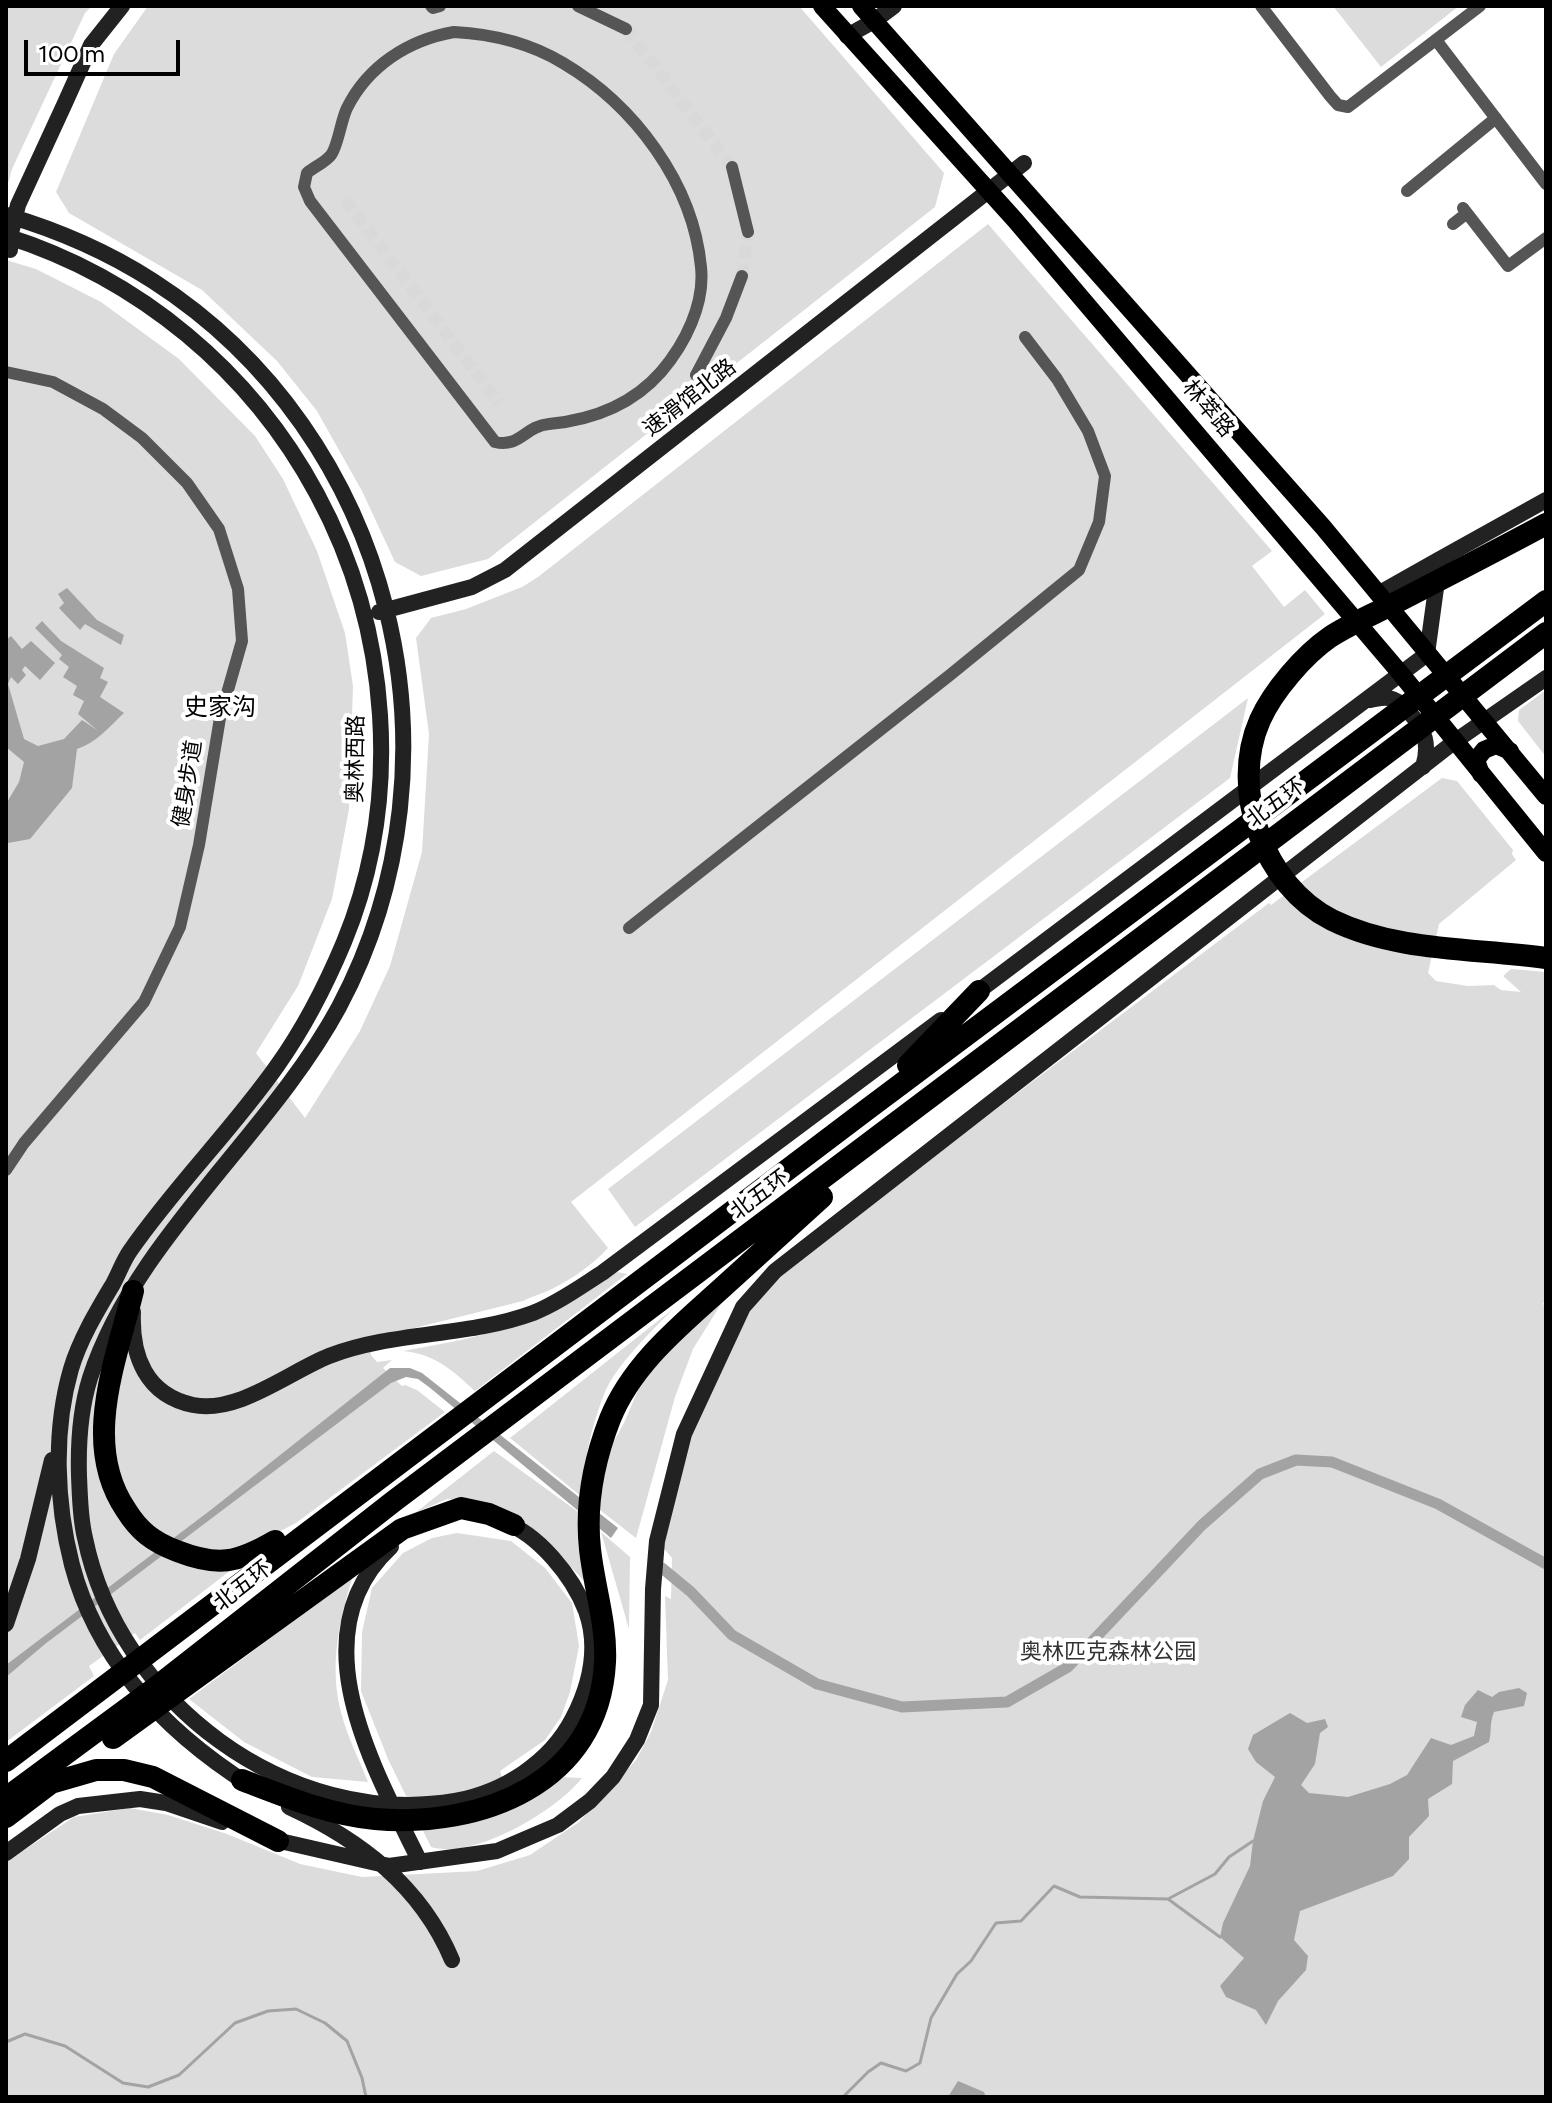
<!DOCTYPE html>
<meta charset="utf-8">
<style>
body{margin:0}
#map{position:relative;width:1552px;height:2103px;overflow:hidden;background:#fff;font-family:Figtree,sans-serif}
canvas{display:block}
.frame{position:absolute;inset:0;border:8px solid #000;pointer-events:none}
.scale{position:absolute;left:24px;top:40px;width:156px;height:36px;box-sizing:border-box;border:4px solid #000;border-top:0;padding-left:10px;font-size:24px;line-height:28px;white-space:nowrap;color:#000;-webkit-text-stroke:6px #fff;paint-order:stroke}
</style>
<div id="map">
<canvas width="1552" height="2103"></canvas>
<div class="frame"></div>
<div class="scale">100 m</div>
</div>
<script>
const c = document.querySelector('canvas').getContext('2d');
c.lineJoin = 'round';
function paint(path, color) { c.fillStyle = color; c.fill(path, 'evenodd'); }
function stroke(path, color, width, dash) { c.strokeStyle = color; c.lineWidth = width; c.lineCap = dash ? 'butt' : 'round'; c.setLineDash(dash || []); c.stroke(path); }
function label(font, color, halo, rows, align = 'center') {
  c.font = font + ' Figtree,"Noto Sans SC",sans-serif'; c.lineWidth = 8; c.setLineDash([]); c.textBaseline = 'middle'; c.strokeStyle = halo; c.fillStyle = color; for (const [text, x, y, turn = 0] of rows) {
    c.save(); c.translate(x, y); c.rotate((+turn || 0) * Math.PI / 180); c.textAlign = isNaN(turn) ? turn : align; if (halo) c.strokeText(text, 0, 0); c.fillText(text, 0, 0); c.restore();
  }
}
const green = new Path2D(`
 M6 6H92L85 13 12 169 6 191Z
 M148 6H799L944 173 935 207 488 559 421 576 395 562 362 491 317 411 277 361 202 290 69 213 56 192 114 54Z
 M1333 6H1459L1381 67Z
 M988 224 1272 551 1252 566 1284 607 1305 590 1325 614 571 1202 608 1248C592 1265 575 1277 554 1288 544 1293 533 1296 523 1301L370 1339 371 1355 377 1362 392 1360 383 1368 402 1386 405 1385 417 1390 445 1412 296 1523 267 1538 235 1567 140 1640 135 1633 89 1666 94 1676 6 1742V260L36 269 101 302 179 359 255 436 283 479 317 551 345 633 353 686 349 809 332 899 298 986 256 1053 305 1118 360 1031 390 966 422 852 429 734 416 638 431 618 466 609 522 587 538 577Z
 M1546 690V757L1518 721 1519 710Z
 M1248 698 1230 778 635 1227 608 1189Z
 M1442 778 1457 781 1513 850 1512 854 1516 860 1439 924 1428 973 1436 981 1468 986 1494 985 1501 990 1521 992 1503 976 1511 969 1546 972V1298L1543 1304 1546 1307V2097H6V1862L74 1817 130 1808 168 1815 227 1834 300 1864 362 1877 477 1871 530 1855 579 1822 636 1760 651 1732 668 1680 665 1596 671 1599 672 1558 661 1545 689 1435 746 1307 779 1273 1269 903 1271 905Z
 M617 1272 627 1274 475 1391C452 1370 435 1354 403 1351 458 1341 514 1331 564 1305 583 1296 600 1283 617 1272Z
 M726 1296 693 1349 675 1397 636 1538 600 1510 603 1461 624 1423 646 1371Z
 M673 1309C652 1331 617 1364 605 1392 592 1424 583 1462 582 1497L510 1438Z
 M494 1451 581 1514 584 1581 545 1539 513 1515 468 1500 447 1499 415 1513Z
 M601 1532 630 1557 629 1629Z
 M457 1533 511 1541 545 1568 572 1603 579 1646 570 1692 561 1717 545 1740 500 1771 512 1809 534 1799 560 1777 582 1778C556 1811 474 1860 431 1847L388 1759 361 1691 362 1632 372 1588 403 1553 432 1538Z
 M353 1576C339 1620 329 1666 341 1712 347 1736 359 1759 368 1782L312 1777 244 1742 189 1699Z`);
const water = new Path2D(`
 M67 588 97 620 124 635 121 645 85 624 80 630 59 608 64 603 58 594Z
 M42 621 61 641 104 668 100 678 108 682 100 697 124 713C109 727 96 743 77 749L72 788 30 839 8 843 6 804 19 782 24 762 6 747V640L11 636 22 649 31 641 55 663 40 680 25 666 22 670 26 675 18 684 11 677 8 684 24 739 38 746 64 739 82 720 97 730 78 714 84 701 73 695 77 686 63 677 69 667 59 659 62 655 35 628Z
 M390 1368H410L422 1373 618 1528 611 1538 429 1387 418 1379 406 1377 391 1383 45 1644 6 1677V1665L212 1509Z
 M1519 1688 1527 1693 1524 1706 1494 1712C1489 1725 1492 1731 1489 1742L1453 1761 1452 1784 1428 1799 1429 1816 1409 1837V1859L1393 1876 1300 1911 1294 1940 1308 1956 1306 1970 1278 2001 1266 2025 1256 2010 1226 1997 1220 1986 1244 1958 1220 1937 1223 1923 1250 1866 1253 1841 1263 1801 1275 1777 1256 1762 1248 1749 1253 1735 1290 1713 1307 1723 1325 1719 1328 1727 1320 1733 1315 1764 1301 1785 1309 1793 1348 1797 1390 1784 1407 1775 1431 1738 1451 1745 1474 1736 1477 1722 1461 1717 1465 1705 1478 1690 1492 1697 1499 1692Z
 M958 2081 984 2092 986 2097H948Z`);
const stream = new Path2D(`
 M1168 1899 1215 1874 1229 1857 1253 1841
 M6 2042 25 2034 65 2046 123 2083 148 2087 179 2075 235 2023 268 2011 296 2009 325 2023 347 2041 362 2078 366 2097
 M843 2097 868 2072 881 2063 906 2071 920 2063 931 2018 957 1974 971 1961 996 1923 1021 1921 1054 1886 1080 1897 1168 1899 1220 1937`);
const canal = new Path2D(`
 M662 1568 691 1592 732 1635 817 1684 902 1707 1007 1702 1068 1667 1202 1525 1260 1474 1296 1460 1332 1462 1438 1504 1546 1564`);
const streetTunnel = new Path2D(`
 M626 29 732 167
 M345 200 499 403
 M742 276 748 232`);
const street = new Path2D(`
 M431 6 433 8 440 6
 M578 6 626 29
 M1261 6 1330 96 1338 105 1348 107 1480 6
 M454 32C492 34 530 43 563 63 634 105 693 183 701 267 705 304 685 344 661 372 632 405 592 420 549 424 525 426 520 448 495 442L310 201 304 187 307 173C314 167 326 162 331 155 338 146 341 120 347 108 368 66 408 40 454 32Z
 M1436 40 1546 184
 M732 167 748 232
 M1407 191 1496 118
 M1463 208 1508 266 1546 238
 M1453 224 1467 213
 M6 372 53 382 103 409 142 438 187 483 219 529 238 589 242 641 220 718 199 845 180 927 144 1002 24 1143 6 1170
 M696 375 726 318 742 276
 M629 928 950 675 1079 570 1099 522 1105 476 1088 431 1057 379 1025 337`);
const secondary = new Path2D(`
 M847 36 874 21 894 6
 M6 215C57 230 108 252 153 281 393 435 472 757 339 1007 270 1135 135 1239 90 1378 80 1410 78 1443 79 1476 80 1497 80 1518 85 1538 118 1701 288 1829 455 1801 503 1792 550 1763 573 1718 590 1685 599 1647 586 1611 573 1577 538 1533 503 1522
 M6 236C139 278 251 371 317 494 390 629 403 799 344 942 326 985 304 1028 277 1066 232 1130 175 1186 130 1251 123 1261 119 1273 113 1284 97 1311 80 1339 71 1369 53 1431 56 1503 72 1565 98 1663 167 1733 251 1786
 M10 250V237L18 205 65 103 91 45 122 6
 M1378 594 1440 559
 M379 612 472 587 505 570 1024 163
 M1370 700C1376 699 1383 697 1389 698 1399 700 1403 706 1410 713 1425 730 1430 745 1423 767
 M972 996 1427 654 1440 559 1546 500
 M133 1312C131 1356 146 1395 193 1405 238 1414 289 1372 329 1356 394 1331 468 1337 533 1313 558 1303 580 1287 602 1273L941 1020
 M391 1547C296 1635 375 1770 420 1862
 M6 1624 28 1559 52 1460
 M289 1807C360 1840 421 1886 452 1960
 M267 1838 389 1866 497 1851 558 1825 590 1801 613 1777 637 1740 651 1705 653 1589 657 1541 684 1434 743 1307 775 1271 1454 742 1546 678
 M6 1853 60 1814 78 1806 140 1799 166 1803 222 1822`);
const primary = new Path2D(`
 M822 6 1015 220 1401 674 1546 853
 M861 6 1323 527 1546 796
 M1481 774 1476 760 1484 750 1496 745 1510 751`);
const highway = new Path2D(`
 M1546 524C1496 551 1445 577 1395 603 1374 614 1350 624 1330 637 1304 655 1273 691 1260 720 1229 790 1264 886 1332 920 1397 952 1475 948 1546 958
 M908 1065 979 991
 M133 1291C116 1361 81 1444 126 1510 139 1531 153 1542 177 1551 218 1567 237 1563 275 1541
 M113 1738 402 1529 461 1508 489 1514 514 1525
 M6 1761 865 1111 1546 601
 M242 1780C284 1796 329 1815 375 1819 480 1828 599 1784 605 1662 607 1624 594 1587 590 1549 585 1503 594 1460 610 1419 632 1364 681 1325 723 1287 756 1257 789 1227 822 1197
 M6 1798 159 1685 394 1501 1546 633
 M6 1817 51 1783 96 1770H124L153 1777 278 1841`);
const streetNames = [
 ["速滑馆北路",690,398,-38],
 ["林萃路",1208,409,50],
 ["奥林西路",356,759,-89],
 ["健身步道",188,784,-81],
 ["北五环",1276,803,-37],
 ["北五环",760,1195,-37],
 ["北五环",243,1586,-38]
];
const parkNames = [
 ["奥林匹克森林公园",1108,1653]
];
const neighbourhoodNames = [
 ["史家沟",220,708]
];
paint(green, '#dcdcdc');
paint(water, '#a3a3a3');
stroke(stream, '#a3a3a3', 3);
stroke(canal, '#a3a3a3', 11);
stroke(streetTunnel, '#d9d9d9', 12, [12, 6]);
stroke(street, '#555', 12);
stroke(secondary, '#222', 16);
stroke(primary, '#000', 18);
stroke(highway, '#000', 22);
label('22px', '#000', '#fff', streetNames);
label('22px', '#333', '#fff', parkNames);
label('24px', '#000', '#fff', neighbourhoodNames);
</script>
